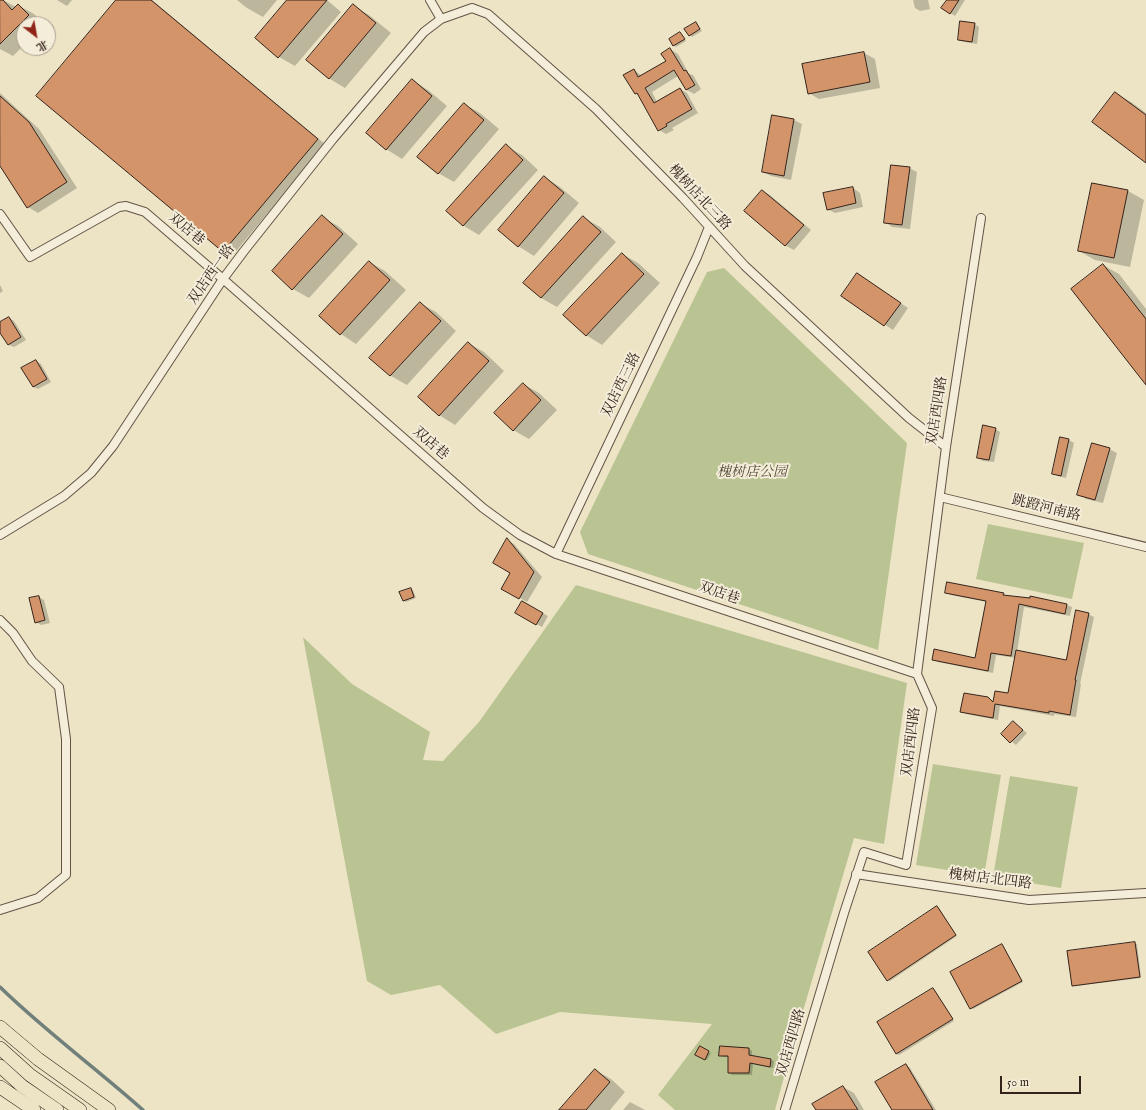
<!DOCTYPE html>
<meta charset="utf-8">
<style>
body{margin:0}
#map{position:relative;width:1146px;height:1110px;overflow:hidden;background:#ece4c5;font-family:"IM FELL English","Noto Serif SC",serif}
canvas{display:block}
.north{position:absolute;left:16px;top:16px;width:40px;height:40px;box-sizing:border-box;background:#f3edd9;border:1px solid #a79c8d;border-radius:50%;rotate:149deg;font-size:11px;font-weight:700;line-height:16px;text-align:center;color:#35231b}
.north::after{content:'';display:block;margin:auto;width:14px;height:18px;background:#8f2418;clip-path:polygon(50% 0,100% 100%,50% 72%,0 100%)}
.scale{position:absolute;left:1000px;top:1076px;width:81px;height:18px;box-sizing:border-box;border:2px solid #35231b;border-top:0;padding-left:5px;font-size:12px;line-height:14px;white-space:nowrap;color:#35231b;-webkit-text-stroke:3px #f3edd9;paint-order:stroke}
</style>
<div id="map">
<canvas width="1146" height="1110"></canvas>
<div class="north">北</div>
<div class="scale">50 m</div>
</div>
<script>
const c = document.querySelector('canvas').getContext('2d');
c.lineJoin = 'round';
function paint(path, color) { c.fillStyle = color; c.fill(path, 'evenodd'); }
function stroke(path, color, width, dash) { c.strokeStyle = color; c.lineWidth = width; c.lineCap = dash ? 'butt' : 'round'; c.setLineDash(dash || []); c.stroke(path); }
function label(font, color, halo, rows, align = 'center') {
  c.font = font + ' "IM FELL English","Noto Serif SC",serif'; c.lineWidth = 4; c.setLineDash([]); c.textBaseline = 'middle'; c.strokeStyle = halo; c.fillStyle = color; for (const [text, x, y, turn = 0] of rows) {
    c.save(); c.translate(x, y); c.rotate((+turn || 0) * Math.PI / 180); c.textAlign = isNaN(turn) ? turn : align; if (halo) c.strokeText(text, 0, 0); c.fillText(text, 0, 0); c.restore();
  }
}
const green = new Path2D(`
 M724 268 907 443 878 650 588 554 580 532 707 272Z
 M988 524 1084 543 1072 599 976 579Z
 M576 585 907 683 884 844 854 838 790 1055 775 1110H675L658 1095 712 1024 560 1012 496 1034 440 985 391 995 367 981 303 637 352 684 430 732 423 760 443 761 479 722Z
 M933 764 1001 775 984 876 916 865Z
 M1010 776 1078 787 1061 888 993 877Z`);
const shadow = new Path2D(`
 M0 0H3L16 7 18 5 34 14 44 24H24V45L13 56 0 49Z
 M57 0H72L67 6Z
 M118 0H152L325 144 232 256 224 251Z
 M237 0H277L263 17 247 8Z
 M289 0H327L341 12 295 66 279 57Z
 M913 0H928L930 9 920 11 915 8Z
 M948 0H965L955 16 943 8Z
 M353 6 369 15 391 33 345 88 330 79 307 60Z
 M696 23 702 31 692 37 690 35Z
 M974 24 979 27 977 44 964 42 959 40Z
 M680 33 686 41 676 47 674 45Z
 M670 49 678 54 689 74 693 75 701 89 694 94 687 90 678 76 652 92 657 102 680 89 687 93 698 113 672 128 674 130 666 134 659 130 639 96 635 93 634 70 642 76 667 61Z
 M864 53 875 59 880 88 819 99 809 93Z
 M412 80 428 90 447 106 402 159 386 149Z
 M0 93 39 129 77 188 38 213 28 207 0 164Z
 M1115 93 1131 102 1146 113V162Z
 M464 104 480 113 499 129 454 182 438 173Z
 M773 116 794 120 802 124 791 180 771 176 763 172Z
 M506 146 522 155 538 170 479 235 464 226 447 211Z
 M909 168 917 172 910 229 892 227 885 222Z
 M544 177 560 187 579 203 534 256 518 246Z
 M1092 184 1128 191 1144 200 1130 267 1095 260 1079 251Z
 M853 188 860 193 863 207 835 213 827 209Z
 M763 191 770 195 811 230 794 250 786 246 745 211Z
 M322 217 338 226 358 244 309 298 293 289Z
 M584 218 600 227 616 242 557 307 541 298Z
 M622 254 638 263 660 283 602 345 586 335Z
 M369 262 385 271 406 290 356 344 341 334 320 316Z
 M1103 265 1119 274 1146 309V383Z
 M858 274 908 308 893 330 842 296Z
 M0 285 3 291 0 293Z
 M420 303 436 312 456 331 407 385 391 376 371 357Z
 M9 318 14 321 26 340 14 347 9 345 0 331V324Z
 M468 343 484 352 504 371 455 425 439 415Z
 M36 361 41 364 51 382 38 389 33 387Z
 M523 384 539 393 557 410 529 439 513 430Z
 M995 429 1000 432 994 462 983 461 978 458Z
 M1061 438 1069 440 1074 443 1066 478 1058 476 1053 473Z
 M1109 449 1117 453 1103 503 1086 499 1079 494Z
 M507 540 514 544 542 577 527 602 503 588 511 573Z
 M411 589 413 590 416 598 406 602 404 601Z
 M946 592 1003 594 1007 596 1031 600V597L1067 605 1072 607 1070 616 1024 607 1017 652 1067 662 1088 614 1094 617 1080 684H1081L1076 717 1054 714V716L1000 706 998 720 966 714 961 711 988 698 994 702 1009 694 1016 658 996 655 993 673 938 662 933 659H976L987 602 951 595Z
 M39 597 44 600 50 623 41 625 36 622 31 599Z
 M522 602 548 616 542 627 517 613Z
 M1013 722 1027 733 1016 745 1002 734Z
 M937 907 939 908 957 936 890 981 888 980Z
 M1135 943 1137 944 1141 978 1075 986 1073 985Z
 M1002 945 1004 947 1023 982 973 1009 971 1008Z
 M933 989 935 990 954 1021 899 1055 897 1054 878 1023Z
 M700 1048 711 1053 707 1060 696 1055Z
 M749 1049 752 1051V1056L774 1061 773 1068 753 1064 752 1075H732L729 1073V1057H723L720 1055Z
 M906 1065 910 1068 936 1110H893Z
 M595 1070 611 1079 625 1092 610 1110H560Z
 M843 1087 854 1093 864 1110H817Z
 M630 1102 645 1110H623Z`);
const stream = new Path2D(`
 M0 987C45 1031 96 1068 143 1110`);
const building = new Path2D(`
 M0 0H3L12 10 18 4 29 15 0 44Z
 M116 0H151L318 139 223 252 36 96Z
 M287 0H327L278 58 255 38Z
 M947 0H959L950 14 941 8Z
 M353 4 376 23 329 79 306 60Z
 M960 21 975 23 972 42 958 40Z
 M696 22 700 29 689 36 684 29Z
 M680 32 685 39 673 46 669 39Z
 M670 48 684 71 686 70 695 85 686 90 674 70 645 88 654 103 680 88 692 109 666 124 667 126 658 131 637 93 635 94 623 75 634 69 638 77 666 61 661 54Z
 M864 52 870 82 808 94 802 64Z
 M412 79 432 96 386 150 366 133Z
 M1115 92 1146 115V163L1092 122Z
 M0 96 29 122 67 182 27 208 0 166Z
 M464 103 484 120 438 174 417 157Z
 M772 115 794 119 784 176 762 172Z
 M506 144 523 160 463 226 446 211Z
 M891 165 910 167 902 225 884 223Z
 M544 176 564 193 518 247 498 230Z
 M1092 183 1128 190 1114 258 1078 251Z
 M853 187 856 203 827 210 823 193Z
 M762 190 804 225 785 246 744 211Z
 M322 215 343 234 292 290 272 271Z
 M583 216 601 232 541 298 523 283Z
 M622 253 644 274 586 336 563 315Z
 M369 261 390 280 340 335 319 316Z
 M1103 264 1146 319V385L1071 289Z
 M857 273 901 303 884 326 841 296Z
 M420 302 441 321 390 376 369 358Z
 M9 317 21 337 8 345 0 333V322Z
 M468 342 489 361 439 416 418 397Z
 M36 360 47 379 33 387 21 368Z
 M523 383 541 400 513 431 494 413Z
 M983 425 996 428 989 460 977 458Z
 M1060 437 1069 439 1061 476 1052 474Z
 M1092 443 1110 448 1095 500 1077 495Z
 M507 538 534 572 519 599 501 589 510 573 493 563Z
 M947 582 1004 593 1003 595 1030 598V596L1067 604 1065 614 1019 604 1011 656 991 653 988 671 932 660 934 649 975 658 986 601 945 593Z
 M411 588 414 597 403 601 399 592Z
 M39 596 45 620 35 623 29 598Z
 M522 601 543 613 536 625 515 613Z
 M1076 610 1089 613 1075 680H1076L1070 715 1049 711V713L995 704 993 718 960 712 964 693 988 697 993 702 995 691 1008 693 1016 650 1066 660Z
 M1013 721 1023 730 1010 743 1001 734Z
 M937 906 956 935 887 981 868 952Z
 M1135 942 1140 977 1072 986 1067 951Z
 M1002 944 1022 981 970 1009 950 972Z
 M933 988 953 1019 896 1054 877 1022Z
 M700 1046 709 1051 705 1060 695 1055Z
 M720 1046 749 1048V1055L771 1059 770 1067 750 1063 749 1073H728V1056H719Z
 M906 1064 933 1110H892L875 1082Z
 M595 1069 610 1082 586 1110H559Z
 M843 1086 858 1110H816L812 1104Z`);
const minor = new Path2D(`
 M430 0 441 19 472 8 488 14 596 109 683 198 745 266 909 418 946 447
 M0 214 30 257 119 207 126 206 145 212 223 279 483 508 520 535 556 554 917 674
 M940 497 1146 547
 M0 535 64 496 91 473 113 446 223 279 244 251 333 139 424 32 441 19
 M556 554 697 257 709 227
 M0 620 13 633 32 661 59 687 66 739V875L38 898 0 910
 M856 874 1029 900 1146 893
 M785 1110 844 913 864 852 906 865 932 708 917 674 946 447 981 218`);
const primary = new Path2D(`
 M0 1027 38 1059 109 1110
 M0 1048 30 1075 80 1110
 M0 1066 22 1086 57 1110
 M0 1087 34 1110`);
const streetNames = [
 ["槐树店北三路",699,198,47],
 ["双店巷",186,230,40],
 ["双店西一路",212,275,-55],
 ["双店西三路",622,385,-64],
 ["双店西四路",938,411,-81],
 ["双店巷",430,444,41],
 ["跳蹬河南路",1046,509,14],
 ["双店巷",719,594,19],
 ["双店西四路",912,742,-83],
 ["槐树店北四路",990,880,7],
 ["双店西四路",792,1043,-74]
];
const parkNames = [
 ["槐树店公园",752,473]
];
paint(green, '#bac392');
paint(shadow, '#0003');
stroke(stream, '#71807a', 3.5);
paint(building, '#d49469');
stroke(building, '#35231b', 1);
stroke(minor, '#635346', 10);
stroke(primary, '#35231b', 14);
stroke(minor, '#f3edd9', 8);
stroke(primary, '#ece4c5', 13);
label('14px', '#35231b', '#f3edd9', streetNames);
label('italic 14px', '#564b39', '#f3edd9', parkNames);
</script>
